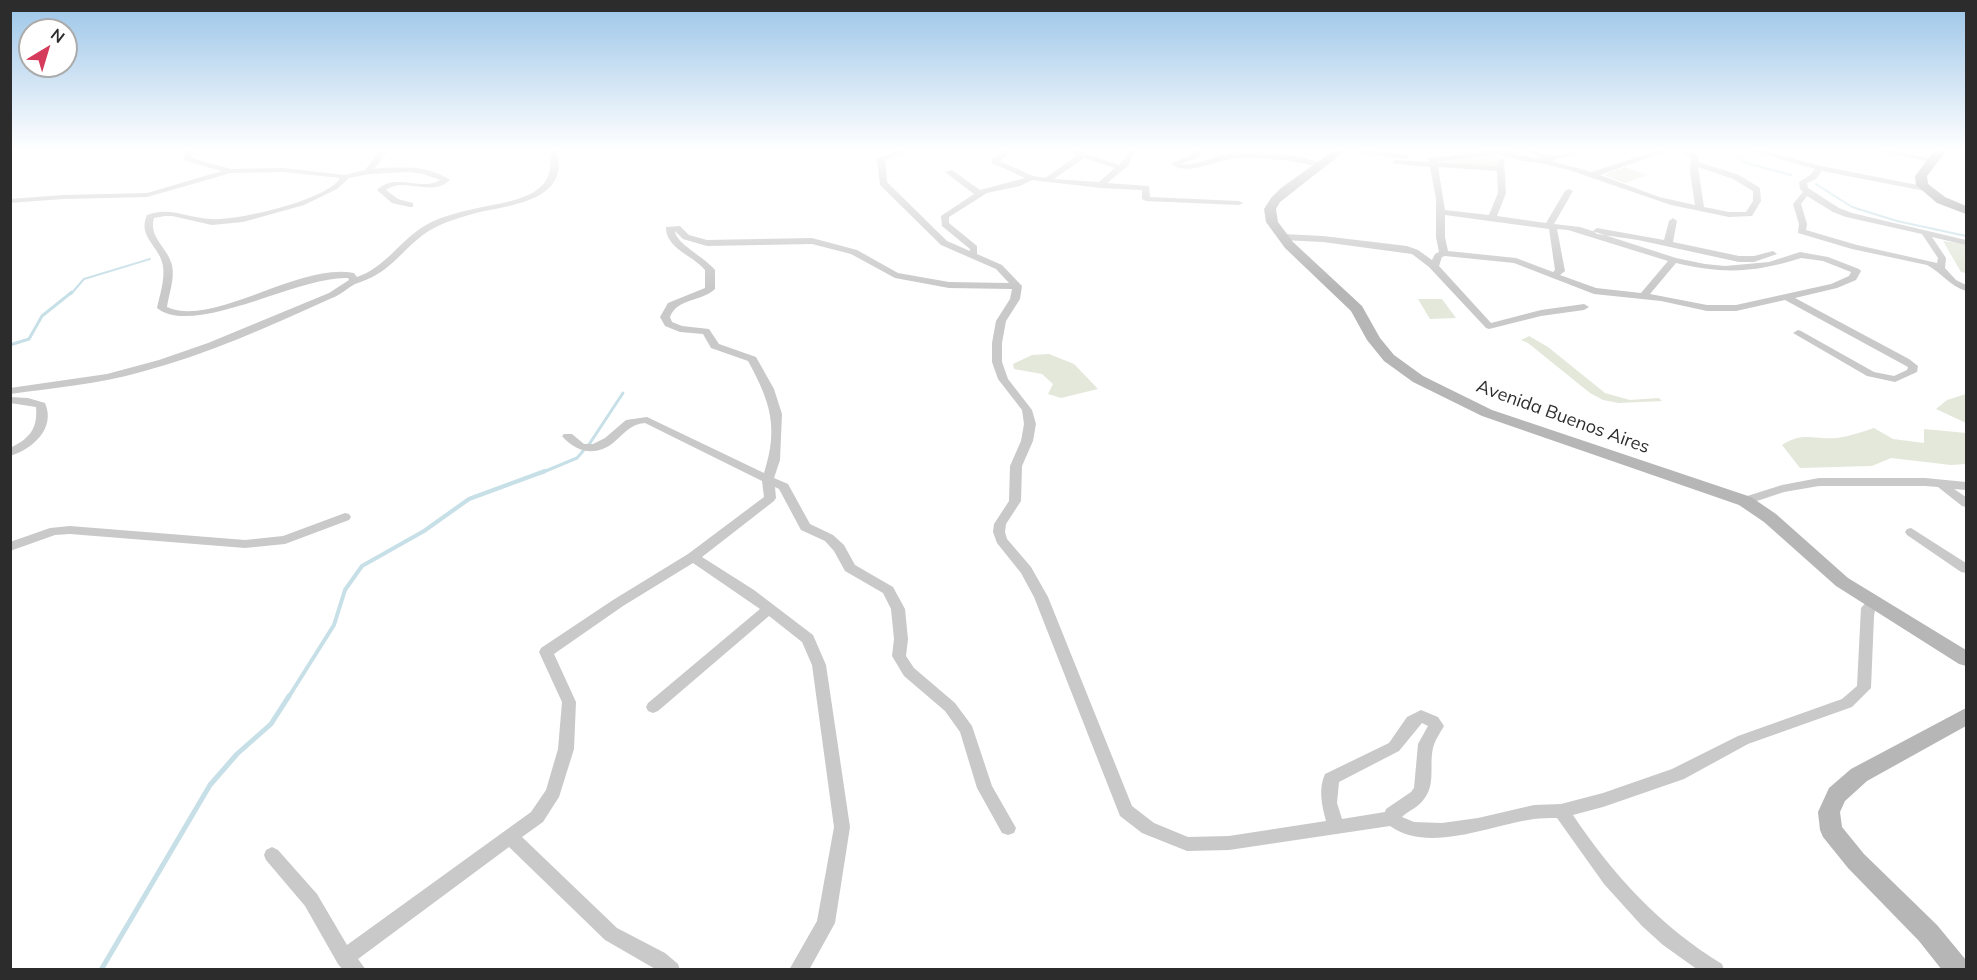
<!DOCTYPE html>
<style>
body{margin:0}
#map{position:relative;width:1977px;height:980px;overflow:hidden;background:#fff;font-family:Mulish,sans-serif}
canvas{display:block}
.frame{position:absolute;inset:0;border:12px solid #2c2c2c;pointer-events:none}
.north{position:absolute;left:18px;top:18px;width:60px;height:60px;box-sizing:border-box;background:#fff;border:2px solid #ababab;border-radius:50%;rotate:38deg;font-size:16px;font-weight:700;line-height:24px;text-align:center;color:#2c2c2c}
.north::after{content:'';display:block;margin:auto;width:21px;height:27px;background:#d53b5a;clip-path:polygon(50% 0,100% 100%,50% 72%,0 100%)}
</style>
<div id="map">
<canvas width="1977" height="980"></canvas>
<div class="frame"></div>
<div class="north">N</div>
</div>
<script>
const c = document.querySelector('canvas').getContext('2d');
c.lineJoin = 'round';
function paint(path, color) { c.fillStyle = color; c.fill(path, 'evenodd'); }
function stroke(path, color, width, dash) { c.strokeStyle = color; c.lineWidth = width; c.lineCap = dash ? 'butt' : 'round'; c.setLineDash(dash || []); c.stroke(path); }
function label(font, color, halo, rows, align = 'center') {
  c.font = font + ' Mulish,sans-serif'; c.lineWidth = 6; c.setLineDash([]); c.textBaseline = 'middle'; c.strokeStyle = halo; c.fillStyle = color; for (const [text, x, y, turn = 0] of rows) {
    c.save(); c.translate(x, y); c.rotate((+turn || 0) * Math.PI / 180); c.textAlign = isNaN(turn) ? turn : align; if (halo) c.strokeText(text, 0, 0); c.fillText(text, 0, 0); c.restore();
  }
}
const green = new Path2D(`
 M1493 155 1496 157 1498 167 1439 162Z
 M1625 167 1647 175 1625 183 1604 175Z
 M1943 241 1966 244V273L1961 272Z
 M1418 299H1442L1456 318 1430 319Z
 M1529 336 1548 347 1605 393 1630 400 1659 398 1662 401 1619 403 1603 400 1590 393 1528 343 1521 340Z
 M1049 354 1074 364 1098 389 1061 398 1048 394 1053 384 1042 374 1014 369 1013 364 1032 355Z
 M1966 394V423L1936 409 1947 400Z
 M1874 428 1893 439 1924 443V429L1966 433V464L1951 465 1891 458 1872 466 1800 468 1782 445C1803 431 1816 440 1837 438 1850 436 1862 432 1874 428Z`);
const streamFar3 = new Path2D(`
 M1725 151 1746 163 1791 175
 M1816 184 1852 207 1897 221 1966 236
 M71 294 84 279 150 259`);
const streamFar2 = new Path2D(`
 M10 345 29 339 42 316 72 292
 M541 473 577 458 590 443 623 393`);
const streamFar1 = new Path2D(`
 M288 698 334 625 345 590 362 566 424 531 469 499 545 471`);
const stream = new Path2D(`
 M101 970 210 785 237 754 271 724 289 696`);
const street = new Path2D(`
 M184 151H192V158L195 159 231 169 284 168 345 175 365 170 380 151H388L374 169C398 166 430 165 450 180 431 198 405 176 386 190L398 199 413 203V207H410L392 203 377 190C396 172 421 192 440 180L423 174 410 172 369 174 349 178 337 189 304 205 243 222 212 225 172 216H165L154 218C148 237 168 248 172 265 175 279 169 293 167 307 214 328 298 262 354 273L357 277C385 268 401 239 426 225 442 216 460 212 478 208 509 201 560 198 549 151H557C570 200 512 205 480 212 465 216 450 220 436 227 410 239 395 268 368 279 364 281 360 282 355 284 347 288 341 295 332 298 270 326 206 355 141 372 98 384 54 388 10 394V388L107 374 159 360 208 343 329 293 349 280 348 278C300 275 193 338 157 308 160 294 165 280 163 266 160 246 137 237 147 215 170 206 188 218 211 219 237 221 328 200 340 178L284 172 231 173 147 197 63 199 10 203V199L63 195 147 193 222 171 185 161Z
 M897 151H908L885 160 887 182 947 241 970 251V249L942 226 941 216 974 194 945 172 952 170 980 190 1025 178 992 163V159L1003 151H1011L1000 161 1033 176 1045 178 1077 156 1067 151H1078L1119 165 1131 151H1140L1132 157 1129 165 1107 183 1149 186 1150 197 1239 201 1243 203 1239 205 1146 201 1142 199V190L1101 188 1032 180 1020 186 987 193 949 217V223L977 246V254L1002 265 1022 286 1020 299 1006 321 1002 343V362L1008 379 1032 410 1036 424 1033 441 1022 466 1021 501 1006 524 1005 532 1007 539 1031 567 1048 597 1132 806 1154 823 1188 837 1229 836 1326 821C1322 806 1318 789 1325 774L1389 743 1407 717 1421 710 1438 717 1444 726C1440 733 1435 740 1433 748 1429 765 1436 784 1424 799 1419 807 1408 811 1402 817L1414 822 1442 823 1478 818 1534 805 1561 804 1603 793 1672 769 1738 736 1842 699 1857 686 1861 608 1869 599H1879L1881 602 1875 610 1874 616 1871 688 1852 707 1748 744 1684 779 1603 807 1573 815C1613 875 1660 926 1722 964L1724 970H1698L1663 945 1642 926 1604 884 1557 818C1549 818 1541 818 1534 819 1490 825 1429 854 1390 826L1229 850 1187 851 1142 833 1120 816 1034 597 1021 573 997 543 993 532 994 524 1009 501 1010 466 1021 441 1024 424 1022 410 998 379 992 362V343L996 321 1010 299 1012 289 949 288 895 278 851 254 812 244 707 246 683 239 675 231C676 244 705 257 715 270V289C701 302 677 298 670 317L672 322 682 326 709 329 719 344 756 357 774 389 782 414 780 460 774 478 788 484 810 524 833 535 844 545 855 565 893 587 905 609 908 639 906 656 914 668 955 703 972 726 992 786 1016 828 1014 833 1008 835 1002 833 977 788 960 732 945 711 904 676 892 656 894 639 891 609 883 593 845 571 834 551 825 541 801 530 779 489 775 487 776 498 774 501 702 557 754 590 813 635 826 665 850 827 835 923 809 970H789L817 921 834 827 812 665 802 642 769 616 658 711 653 713 648 711 646 707 648 703 760 609 693 563 623 606 554 654 576 702 574 749 559 797 543 822 522 837 617 928 665 953 678 964 680 970H657L605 940 509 847 358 959 366 970H343L338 964 305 906 266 860 264 855 266 850 272 847 278 850 317 894 347 945 531 812 546 790 558 749 562 702 539 652 541 648 613 600 688 554 764 497 762 481 645 423C630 424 624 434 613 443 595 457 576 452 562 436L564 434H572L584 444H593L605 438 626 420 647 417 764 473C779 427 770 401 748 361L711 348 703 334 680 332 665 326 660 317 668 303 705 288V270C694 256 665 248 666 227L680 226 689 235 707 240 812 238 857 250 898 273 949 282 1009 283 996 269 941 245 880 185 877 159ZM1084 158 1115 168 1099 182 1054 179ZM1422 723 1428 726 1418 744 1414 788 1411 792 1386 809 1385 812 1342 819 1337 803 1339 782 1399 751Z
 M1195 151H1203L1198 158 1181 164C1196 166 1209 158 1223 155 1246 151 1305 153 1325 165L1321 167C1294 161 1266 157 1238 158 1218 159 1188 177 1171 164L1192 154Z
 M1357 151H1377L1406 155 1410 157 1406 159 1361 153Z
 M1486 151C1492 151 1501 150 1507 151 1518 154 1529 159 1542 158L1527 151C1538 151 1545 156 1552 156 1561 156 1571 151 1582 151L1551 161 1592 172 1656 151H1667L1600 175 1659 197 1695 205 1690 172 1691 159 1682 151 1695 152 1699 162 1739 175 1760 188 1761 201 1752 216 1729 217 1671 205 1569 170 1540 163 1523 161 1498 154 1436 162 1497 166 1498 159H1504L1506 193 1497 216 1546 223 1565 191 1569 189 1573 191 1554 224 1580 227 1676 258 1705 264 1725 266 1769 262 1800 252 1828 257 1859 269 1861 271 1856 280 1837 288 1795 298 1909 359 1918 366 1917 372 1895 382 1867 376 1793 333 1798 330 1801 331 1874 372 1894 376 1907 370 1908 367 1785 300 1736 311H1707L1661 301 1594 294 1514 263 1445 256 1442 257 1439 266 1491 323 1541 310 1584 304 1589 307 1584 310 1541 316 1489 329 1486 328 1429 267 1412 254 1323 242 1283 240 1279 237 1283 234 1323 236 1407 246 1418 250 1432 260 1435 254 1439 252 1436 237V199L1430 167 1396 164 1392 162 1396 160 1429 162V158H1432ZM1438 167 1497 171 1498 193 1489 215 1445 210ZM1698 167 1733 179 1753 191V201L1746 212H1729L1704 207ZM1445 215 1549 229 1555 270 1553 272 1516 258 1448 251 1445 237ZM1557 229 1568 230 1668 261 1641 293 1596 288 1560 275 1565 271ZM1801 258 1823 261 1851 272 1849 276 1831 284 1736 305H1707L1650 294 1676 263C1723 274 1754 273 1801 258Z
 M1752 151H1764L1821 166 1928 187 1929 189 1925 191 1822 171 1816 179 1807 183 1808 188 1839 208 1852 213 1966 240V245L1932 237 1946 258 1945 268 1956 280 1966 285V291C1950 286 1942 273 1927 265L1852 249 1798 233 1799 224 1793 204 1803 192 1800 189 1799 182 1810 175 1815 169ZM1807 196 1833 212 1846 217 1922 234 1938 258 1937 263 1857 245 1806 230 1807 224 1801 204Z
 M1875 151H1892L1938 160 1934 162Z
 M1673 218 1677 221 1673 242 1739 256H1754L1773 251 1777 254 1754 262H1739L1638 240 1597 234 1593 231 1597 228 1664 240 1669 221Z
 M10 397 28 398 45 403C56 428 33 449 10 456V448C29 439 38 429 36 407L10 403Z
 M1819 478H1925L1966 482V490L1954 489 1966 497V507L1962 506 1938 487 1925 486H1819L1784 492 1745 505 1739 501 1741 498 1782 485Z
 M345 513 349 514 351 517 349 520 285 544 245 548 70 534 55 535 10 551V542L50 528 70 526 245 540 283 536Z
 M1911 528 1966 563V573L1961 572 1907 535 1905 532 1907 529Z`);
const secondary = new Path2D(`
 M1333 151H1345L1280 202 1276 209 1278 222 1293 242 1362 306 1380 338 1394 355 1423 376 1492 410 1751 497 1776 514 1848 578 1966 650V666L1959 664 1836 586 1764 522 1739 505 1482 416 1413 382 1384 361 1367 340 1351 311 1285 248 1266 222 1264 209 1271 198 1281 188Z
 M1966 708V726L1867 781 1845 801 1840 812 1842 827 1864 854 1937 925 1966 960V970H1942L1919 941 1848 868 1823 837 1820 830 1818 812 1829 788 1851 769Z`);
const primary = new Path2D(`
 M1934 151H1946L1927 176 1928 184 1945 197 1966 206V214L1937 203 1916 185 1915 176Z`);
const streetNames = [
 ["Avenida Buenos Aires",1563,417,20]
];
paint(green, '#e3e8da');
stroke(streamFar3, '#c7dfe7', 2);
stroke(streamFar2, '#c7dfe7', 3);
stroke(streamFar1, '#c7dfe7', 4);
stroke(stream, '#c7dfe7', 5);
paint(street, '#c9c9c9');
paint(secondary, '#b6b6b6');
paint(primary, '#a4a4a4');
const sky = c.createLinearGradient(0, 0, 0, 288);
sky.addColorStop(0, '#9bc5e8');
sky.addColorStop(0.52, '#fff');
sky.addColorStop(1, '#ffffff00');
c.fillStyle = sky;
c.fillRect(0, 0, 1977, 288);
label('18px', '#2c2c2c', '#fff', streetNames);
</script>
